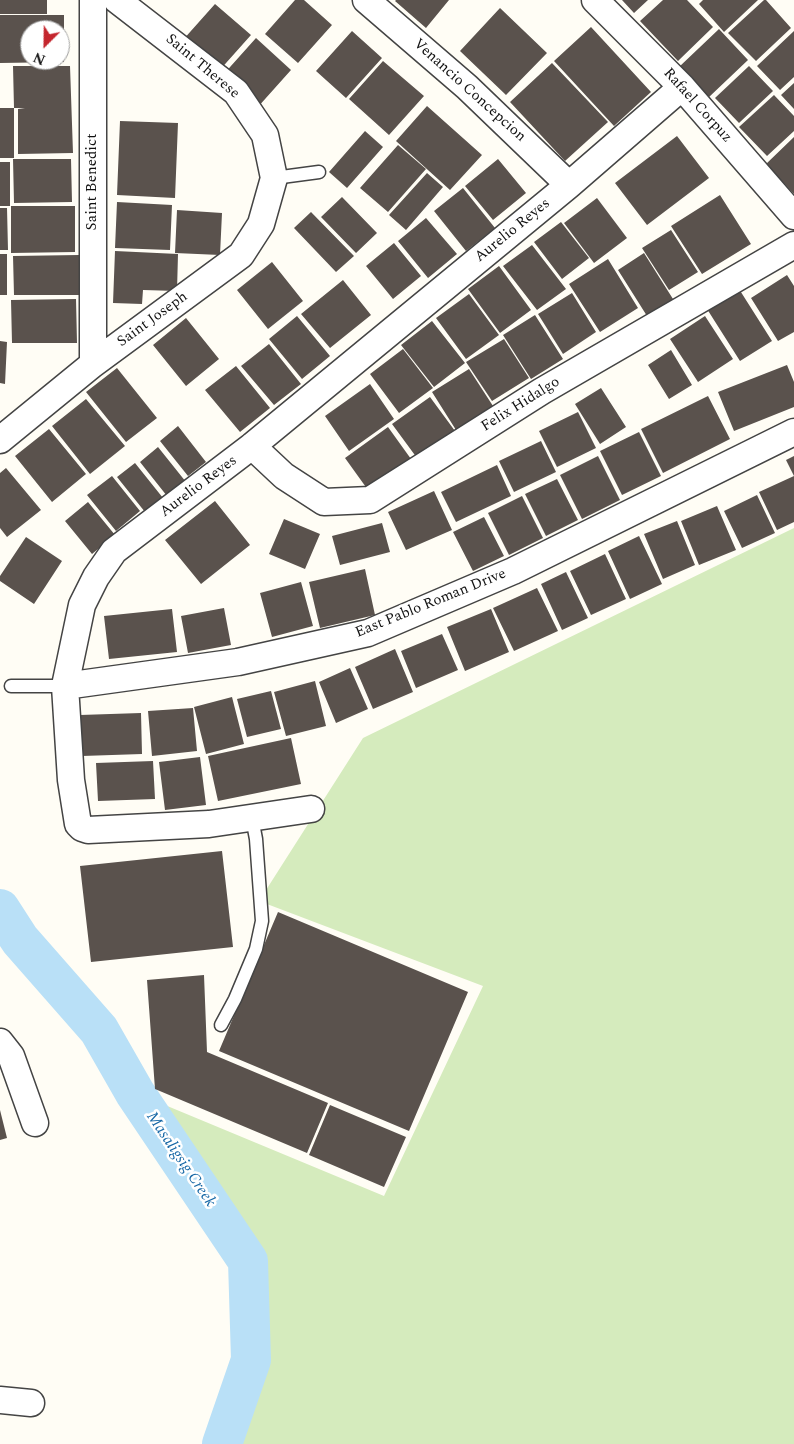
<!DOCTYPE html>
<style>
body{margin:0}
#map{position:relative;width:794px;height:1444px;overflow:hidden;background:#fffdf5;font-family:Spectral,serif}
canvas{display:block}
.north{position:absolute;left:20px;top:20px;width:50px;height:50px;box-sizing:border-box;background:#fff;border:1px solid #a0a0a0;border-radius:50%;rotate:203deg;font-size:14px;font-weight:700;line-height:20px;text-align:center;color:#111}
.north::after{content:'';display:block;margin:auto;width:18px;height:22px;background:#c4262e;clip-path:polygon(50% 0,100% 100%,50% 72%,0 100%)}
</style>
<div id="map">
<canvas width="794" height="1444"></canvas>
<div class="north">N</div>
</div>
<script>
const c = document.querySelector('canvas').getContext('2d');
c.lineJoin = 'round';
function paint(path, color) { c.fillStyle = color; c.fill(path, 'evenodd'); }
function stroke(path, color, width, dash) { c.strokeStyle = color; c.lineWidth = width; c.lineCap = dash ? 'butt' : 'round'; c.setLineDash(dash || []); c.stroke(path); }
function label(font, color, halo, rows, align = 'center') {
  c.font = font + ' Spectral,serif'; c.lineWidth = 5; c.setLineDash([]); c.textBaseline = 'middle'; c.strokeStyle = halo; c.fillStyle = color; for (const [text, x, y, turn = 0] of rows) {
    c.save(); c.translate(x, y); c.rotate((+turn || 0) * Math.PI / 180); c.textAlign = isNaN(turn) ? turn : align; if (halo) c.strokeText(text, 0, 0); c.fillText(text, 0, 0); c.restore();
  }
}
const green = new Path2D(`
 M794 528V1444H222L251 1360 248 1261 136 1093 384 1196 483 986 259 901 363 738Z`);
const river = new Path2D(`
 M0 909 20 940 99 1030 135 1093 248 1261 251 1360 222 1444`);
const building = new Path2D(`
 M0 0H47V14H0Z
 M295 0H304L332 25 298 63 265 34Z
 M396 0H449L426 28 395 1Z
 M622 0H648L634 13Z
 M663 0H687L713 27 678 61 640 21Z
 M703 0H758L724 32 699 4Z
 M764 0H766L791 28 756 61 728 33Z
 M215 4 251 35 218 72 182 41Z
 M500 8 547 53 506 95 460 51Z
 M0 15H64V62L0 63ZM30 30H60V60H30Z
 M591 27 651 92 614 126 554 61Z
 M719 29 748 60 708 98 679 67Z
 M352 31 382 58 346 98 316 71Z
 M794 31V77L780 90 757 66Z
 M256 38 291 70 257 108 222 76Z
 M383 61 424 96 389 135 349 99Z
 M552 63 608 122 565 161 510 102Z
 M13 66H70L73 153 18 154V109L25 108H14Z
 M749 66 773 91 739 123 715 98Z
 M794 83V109L781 95Z
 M774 95 794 116V131L767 156 739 127Z
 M427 106 482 155 450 190 396 141Z
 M0 108H14V158H0Z
 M120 121 178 123 175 198 117 195Z
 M365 131 383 147 347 188 329 172Z
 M677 136 709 178 647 225 615 183Z
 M794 137V194L766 164Z
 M398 145 426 169 388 212 360 188Z
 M13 159H71L72 202 14 203Z
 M498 159 526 193 493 220 465 186Z
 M0 162H10V206H0Z
 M427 173 443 187 406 230 389 215Z
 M463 188 495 228 466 251 434 211Z
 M720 195 751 244 702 274 671 226Z
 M342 197 377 233 356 253 321 217Z
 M597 198 627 238 594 263 564 223Z
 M117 202 172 205 170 250 115 248Z
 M11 206H75V252L11 253Z
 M0 208H7L8 250H0Z
 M177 210 222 213 220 255 175 253Z
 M311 212 354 256 336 272 294 228Z
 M426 218 457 254 428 278 398 241Z
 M561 222 589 258 562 279 534 242Z
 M671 230 698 272 669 290 642 248Z
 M394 243 421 276 393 299 366 266Z
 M532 245 566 289 537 310 503 266Z
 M115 251 178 254 177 291 143 290 142 304 113 303Z
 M644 253 673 299 647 316 618 270Z
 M0 254H7V295H0Z
 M79 255V295H14L13 256Z
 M608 259 638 308 600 332 569 284Z
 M272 262 303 301 268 329 237 290Z
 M499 266 531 310 500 333 468 289Z
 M787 275 794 286V332L778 341 751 298Z
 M343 280 371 315 330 348 301 314Z
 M739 289 772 341 740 361 707 309Z
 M572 293 596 332 563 354 538 314Z
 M469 294 499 335 466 359 436 318Z
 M76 299 77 343H12L11 300Z
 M535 315 563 359 531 379 503 335Z
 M297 316 330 356 302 379 269 339Z
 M705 316 733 359 698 382 670 339Z
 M186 318 219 359 186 386 153 345Z
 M432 321 465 363 434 387 401 345Z
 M504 339 529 378 492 401 466 362Z
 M0 341 7 342 5 384 0 383Z
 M269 344 301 384 274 405 241 366Z
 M403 349 433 388 399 413 370 374Z
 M671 350 692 385 669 399 648 365Z
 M787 365 794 382V407L734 431 718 392Z
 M236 366 270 408 240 432 205 390Z
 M117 368 157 418 126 442 86 392Z
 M469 369 493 406 456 430 432 392Z
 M370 384 394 419 349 451 325 416Z
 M601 388 626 427 600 444 575 404Z
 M708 396 730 439 663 473 641 429Z
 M430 397 455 431 417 458 392 424Z
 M86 399 125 446 90 474 52 426Z
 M578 412 596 448 557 467 539 431Z
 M178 426 206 462 188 476 160 441Z
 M388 427 411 459 368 490 345 458Z
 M49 429 86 474 52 502 15 456Z
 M639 432 661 476 622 495 600 451Z
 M541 441 556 472 514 492 499 461Z
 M158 447 186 482 167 496 140 462Z
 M598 456 620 500 582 519 560 475Z
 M794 456V522L777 530 759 492 794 476 786 460Z
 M135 463 163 498 145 512 117 477Z
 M497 465 511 496 456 522 441 492Z
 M6 468 41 510 7 537 0 528V473Z
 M112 476 140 511 116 531 87 495Z
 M557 479 578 520 546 536 525 494Z
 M434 491 452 530 406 550 388 512Z
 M757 495 775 533 742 548 724 511Z
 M522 496 543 538 509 555 488 513Z
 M215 501 250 545 201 584 165 540Z
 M88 502 115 535 92 554 65 521Z
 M717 506 736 550 699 565 681 521Z
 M484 517 504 556 473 571 453 532Z
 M284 519 320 534 305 569 269 554Z
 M677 521 695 565 663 579 644 534Z
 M382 523 390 552 340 565 332 536Z
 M639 536 662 584 630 599 608 551Z
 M26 537 62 561 34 604 0 581V576Z
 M605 554 626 599 591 615 570 571Z
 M365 569 375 615 320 628 309 582Z
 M566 572 588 618 562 630 541 584Z
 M301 582 313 626 272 637 260 593Z
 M537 588 558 631 514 651 493 608Z
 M224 608 231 645 188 653 181 616Z
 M172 609 177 652 109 659 104 616Z
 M491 609 509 652 465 671 447 627Z
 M442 634 458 670 416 688 401 651Z
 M395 649 413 692 373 709 355 667Z
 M350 668 368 709 336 723 319 682Z
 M315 681 326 726 286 736 274 692Z
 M271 691 281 729 247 737 237 699Z
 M232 697 244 744 206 754 194 707Z
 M193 708 197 751 152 756 148 711Z
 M141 713 142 754 82 756 80 715Z
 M291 738 301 784 218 801 208 756Z
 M200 757 206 805 165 810 159 762Z
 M153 761 155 799 98 801 96 763Z
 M222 851 233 947 91 962 80 866Z
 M278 912 468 992 409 1131 219 1051Z
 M204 975 207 1052 328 1103 307 1153 155 1089 147 980Z
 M330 1105 406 1137 384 1187 309 1155Z
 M0 1110 7 1138 0 1140Z`);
const service = new Path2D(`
 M274 178 319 172
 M11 686H65
 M221 1025 235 999 256 949 262 921 256 839 252 818`);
const minor = new Path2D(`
 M366 0 467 87 569 185
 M595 0 682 87 794 216
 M93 364V0
 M0 440 93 364 241 255 261 224 274 178 265 135 236 92 117 0
 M252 446 284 476 324 502 370 500 542 391 794 245
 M65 686 238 662 368 633 513 571 794 432
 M311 809 209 824 88 830 82 828 78 824 71 780 65 686 82 605 96 577 114 551 252 446 569 185 682 87
 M0 1042 11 1056 35 1123
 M0 1400 31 1403`);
const streetNames = [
 ["Saint Therese",202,67,40],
 ["Venancio Concepcion",469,91,42],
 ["Rafael Corpuz",697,106,48],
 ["Saint Benedict",93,182,-90],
 ["Aurelio Reyes",513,231,-39],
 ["Saint Joseph",153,320,-36],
 ["Felix Hidalgo",521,405,-32],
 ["Aurelio Reyes",199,487,-37],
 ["East Pablo Roman Drive",431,604,-22]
];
const waterNames = [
 ["Masaligsig Creek",180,1160,56]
];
paint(green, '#d5ebbd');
stroke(river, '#b9e0f7', 40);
paint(building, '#5a524d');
stroke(service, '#444', 15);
stroke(minor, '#444', 29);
stroke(service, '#fff', 12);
stroke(minor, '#fff', 26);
label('15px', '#111', '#fff', streetNames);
label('italic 16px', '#1768a6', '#fff', waterNames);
</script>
